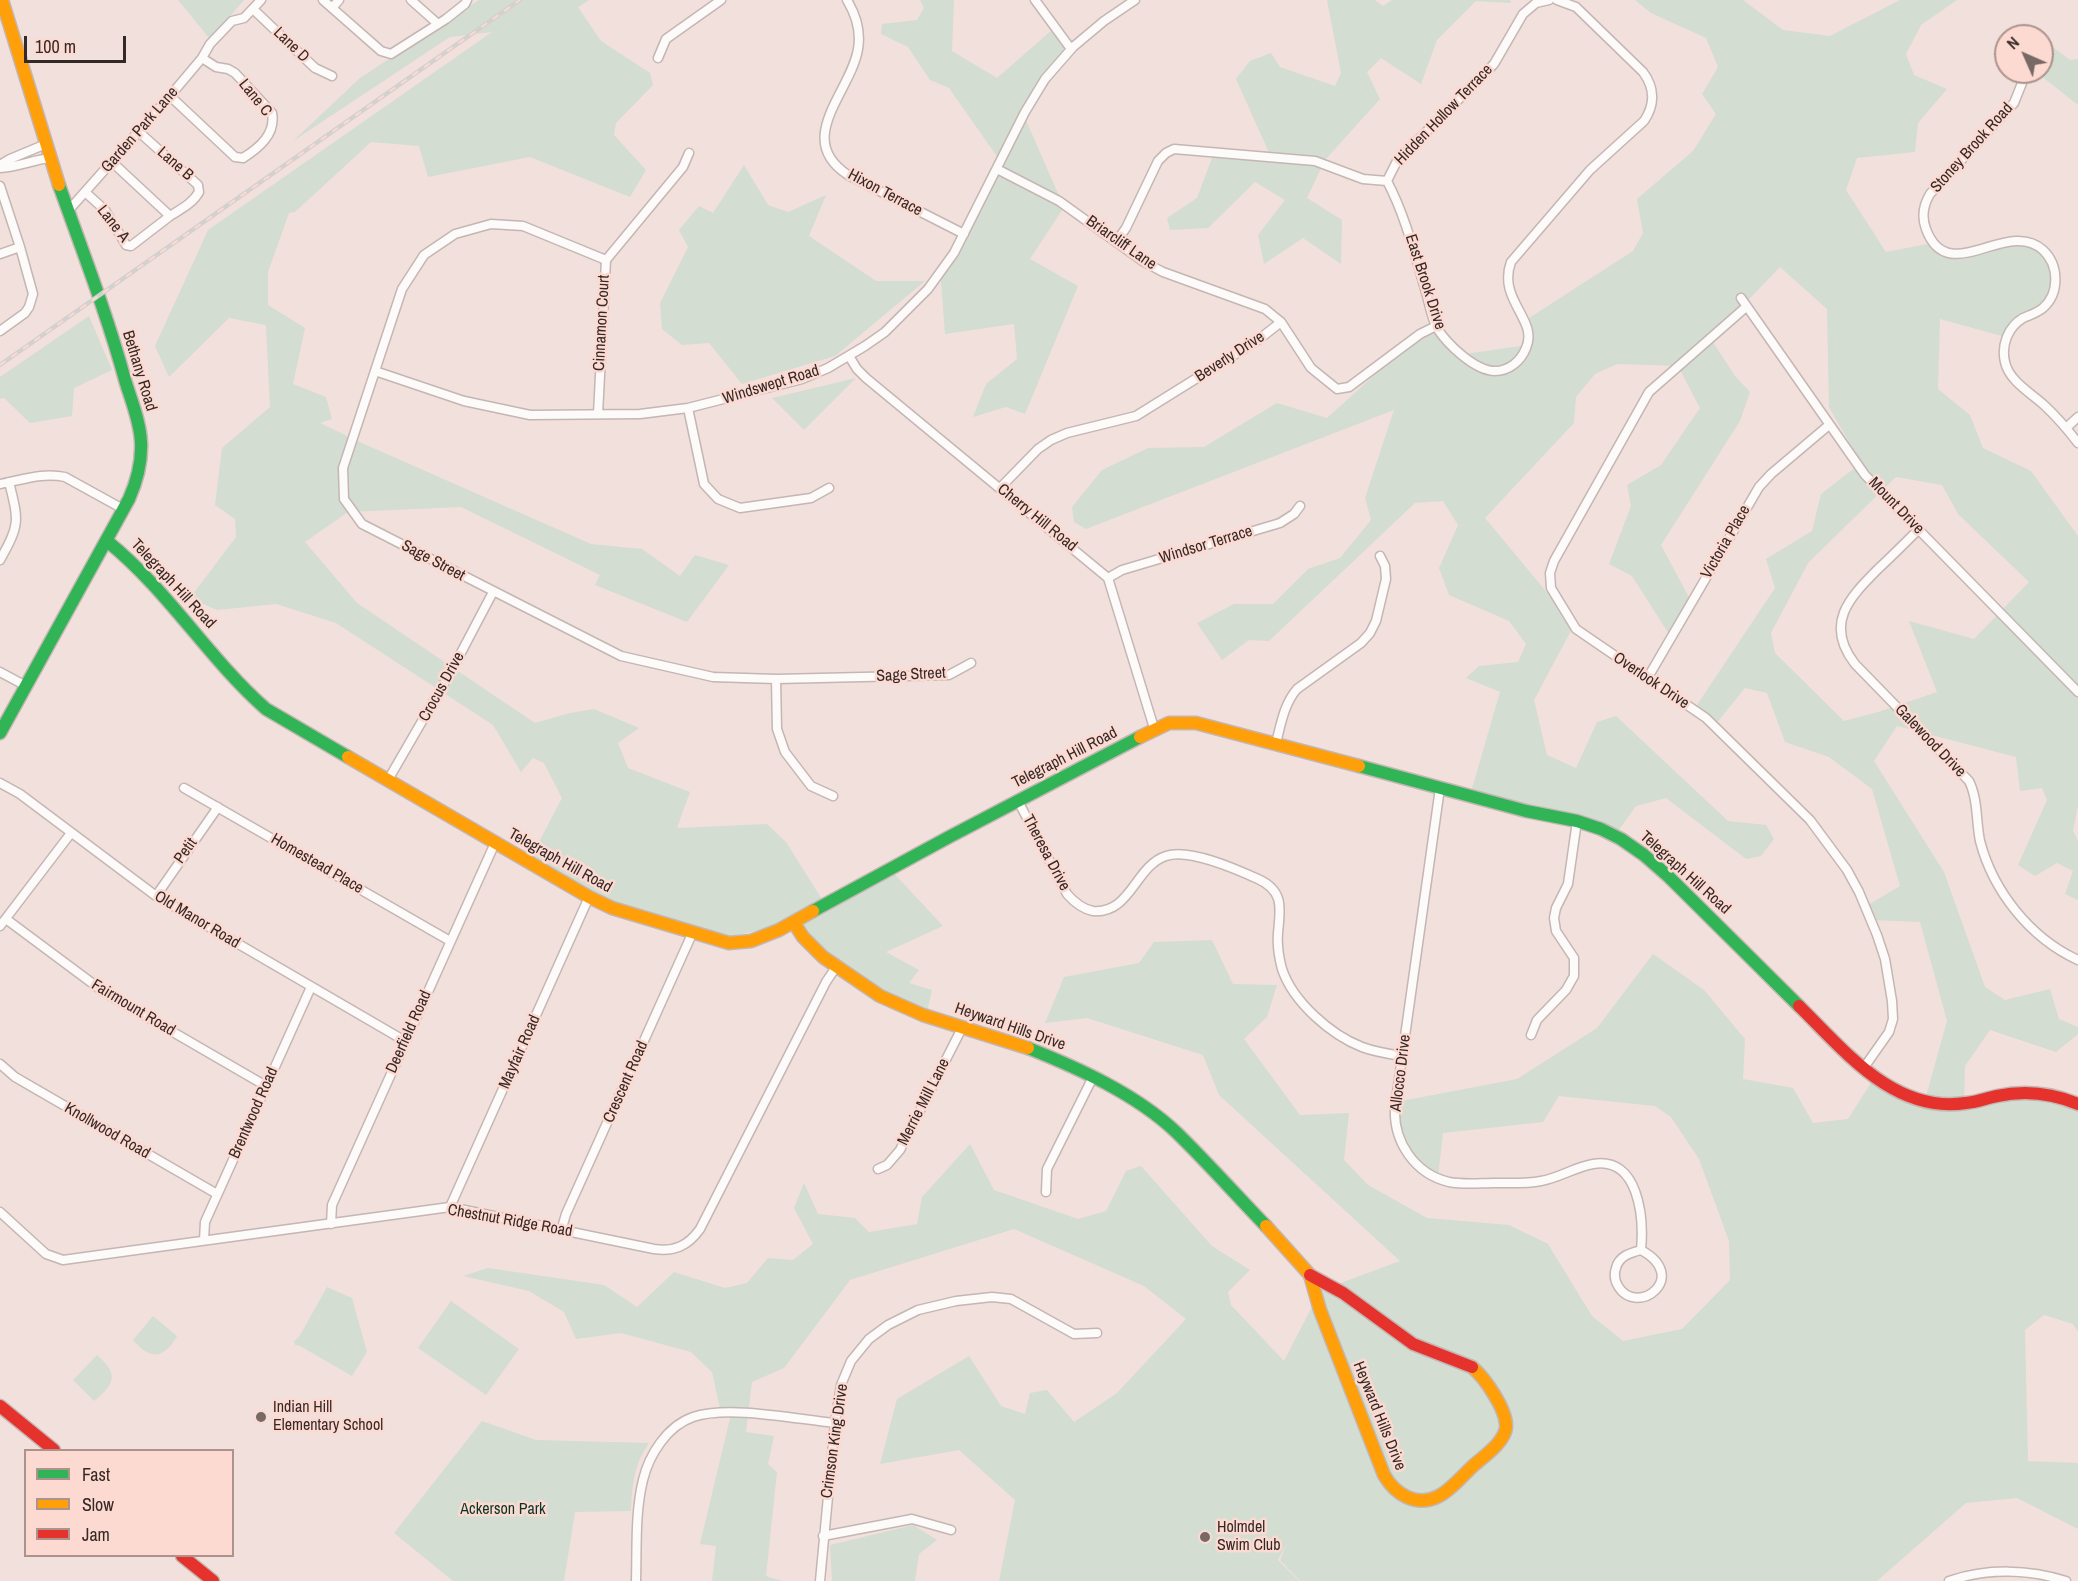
<!DOCTYPE html>
<style>
body{margin:0}
#map{position:relative;width:2078px;height:1581px;overflow:hidden;background:#f2e0dc;font-family:"Archivo Narrow",sans-serif}
canvas{display:block}
.legend{position:absolute;left:24px;top:1449px;width:210px;height:108px;box-sizing:border-box;background:#fcdad2;border:2px solid #ac938d;margin:0;padding:8px 10px;list-style:none;font-size:18px;color:#352925}
.legend li{display:flex;align-items:center;gap:12px;height:30px}
.legend b{width:30px;border:2px solid #ac938d}
.north{position:absolute;left:1994px;top:24px;width:60px;height:60px;box-sizing:border-box;background:#fcdad2;border:2px solid #ac938d;border-radius:50%;rotate:315deg;font-size:16px;font-weight:700;line-height:24px;text-align:center;color:#352925}
.north::after{content:'';display:block;margin:auto;width:21px;height:27px;background:#776965;clip-path:polygon(50% 0,100% 100%,50% 72%,0 100%)}
.scale{position:absolute;left:24px;top:36px;width:102px;height:27px;box-sizing:border-box;border:3px solid #352925;border-top:0;padding-left:8px;font-size:18px;line-height:21px;white-space:nowrap;color:#352925;-webkit-text-stroke:4px #fcdad2;paint-order:stroke}
</style>
<div id="map">
<canvas width="2078" height="1581"></canvas>
<ul class="legend">
<li><b style="height:8px;background:#30b455"></b>Fast</li>
<li><b style="height:8px;background:#ff9f0a"></b>Slow</li>
<li><b style="height:8px;background:#e5322d"></b>Jam</li>
</ul>
<div class="north">N</div>
<div class="scale">100 m</div>
</div>
<script>
const c = document.querySelector('canvas').getContext('2d');
c.lineJoin = 'round';
function paint(path, color) { c.fillStyle = color; c.fill(path, 'evenodd'); }
function stroke(path, color, width, dash) { c.strokeStyle = color; c.lineWidth = width; c.lineCap = dash ? 'butt' : 'round'; c.setLineDash(dash || []); c.stroke(path); }
function label(font, color, halo, rows, align = 'center') {
  c.font = font + ' "Archivo Narrow",sans-serif'; c.lineWidth = 5; c.setLineDash([]); c.textBaseline = 'middle'; c.strokeStyle = halo; c.fillStyle = color; for (const [text, x, y, turn = 0] of rows) {
    c.save(); c.translate(x, y); c.rotate((+turn || 0) * Math.PI / 180); c.textAlign = isNaN(turn) ? turn : align; if (halo) c.strokeText(text, 0, 0); c.fillText(text, 0, 0); c.restore();
  }
}
const green = new Path2D(`
 M178 0H244L210 39Z
 M479 0H589L578 7 601 41 650 73 653 85 616 123 614 135 646 170 630 197 530 157 428 177 419 146 371 142 295 212 289 213 268 272V305L305 328 293 384 326 397 332 419 320 423 364 444 591 544 642 549 680 576 695 555 729 565 687 622 595 585 600 575 461 507 348 512 305 542 357 603 535 723 570 713 594 709 639 728 618 743 628 768 690 792 677 828 767 824 786 842 825 904 889 868 943 926 886 952 919 970 909 983 932 990 926 1016 851 980 789 923 713 941 599 901 529 861 562 798 544 763 533 758 521 772 493 725 336 623 276 604 217 610 190 598 236 537 235 519 215 505 222 448 270 407 266 325 229 318 169 377 155 346 208 230 492 32 450 37 293 141 360 78Z
 M920 0H954L952 51 997 78 1052 30 1071 52 1025 118 1064 207 1030 259 1078 286 1025 414 1006 407 973 417 986 384 1017 359 1014 324 945 334 940 268 1003 165 949 88 930 80 908 47 881 34 882 24 917 20 924 8Z
 M1327 0H1375L1383 6 1392 0H1510L1511 3 1476 1 1437 40 1421 84 1381 58 1367 72 1380 99 1325 160 1307 198 1342 220 1341 264 1303 238 1264 264 1258 235 1285 200 1255 182 1208 228 1170 230 1167 218 1197 198 1215 150 1270 155 1236 79 1250 61 1271 53 1280 67 1335 86 1341 73Z
 M1635 0H1743L1783 30 1830 36 1900 0H1957L1921 25 1906 54 1914 75 1947 89 1918 123 1915 152 1857 158 1846 190 1886 252 1933 243 1964 259 2023 240 2047 253 2058 292 2009 338 1940 319 1938 389 1970 415 1983 448 2031 471 2078 536V805L2073 831 2078 841V900L2065 894 2073 871 2057 863 2035 876 2018 865 2047 800 2042 788 2020 791 2016 757 1897 726 1874 761 1944 872 1985 987 2005 1000 2050 989 2059 1019 2078 1027V1034L2056 1052 1990 1030 1965 1066 1964 1103 2057 1095 2078 1104V1332L2073 1324 2044 1315 2025 1330 2028 1461 2078 1463V1529L2017 1498 1966 1503 1877 1581H1300L1280 1560 1287 1543 1278 1560 1299 1581H999L1015 1500 959 1450 880 1464 897 1399 969 1356 1001 1406 1025 1414 1030 1393 1047 1390 1074 1422 1117 1393 1186 1319 1144 1286 1014 1229 850 1280 784 1368 752 1382 746 1432 774 1436 768 1464 777 1472 766 1576 782 1581H712L716 1546 700 1544 731 1414 721 1413 712 1372 691 1352 621 1333 576 1339 564 1312 529 1291 463 1276 488 1268 604 1285 637 1307 674 1272 725 1288 747 1283 768 1258 793 1260 813 1244 794 1208 804 1183 818 1214 855 1218 869 1232 917 1224 922 1197 970 1144 994 1190 1078 1219 1106 1211 1126 1171 1141 1166 1212 1246 1250 1270 1228 1292 1231 1305 1284 1361 1317 1297 1330 1287 1400 1261 1219 1095 1203 1055 1087 1018 1045 1023 1064 977 1139 963 1154 942 1212 940 1233 984 1277 985 1267 1017 1244 1039 1300 1115 1349 1113 1344 1160 1368 1185 1427 1218 1509 1225 1548 1244 1592 1316 1623 1341 1682 1329 1730 1280 1729 1241 1699 1159 1671 1117 1655 1106 1559 1096 1543 1122 1443 1133 1438 1177 1400 1145 1396 1102 1517 1079 1597 1028 1653 954 1704 990 1745 1039 1743 1079 1793 1088 1813 1123 1848 1119 1874 1078 1925 1100 1947 1021 1920 922 1873 920 1868 905 1900 886 1872 789 1829 757 1785 742 1767 693 1745 688 1715 725 1695 708 1775 588 1766 559 1812 531 1821 494 1861 463 1829 407 1827 309 1780 267 1711 339 1735 376 1750 392 1740 421 1661 545 1691 601 1669 634 1632 576 1609 564 1631 506 1627 485 1661 465 1700 408 1678 366 1617 364 1595 374 1576 397 1574 423 1485 518 1574 625 1534 700 1547 755 1576 768 1597 722 1616 716 1728 821 1766 825 1774 839 1761 856 1746 859 1666 798 1636 806 1616 834 1469 799 1500 692 1466 678 1479 666 1518 662 1526 644 1509 621 1449 595 1439 568 1458 525 1443 501 1415 503 1269 641 1249 640 1222 660 1197 623 1234 604H1273L1308 569 1340 558 1371 520 1365 498 1394 410 1086 529 1074 522 1072 507 1102 470 1148 448 1204 447 1277 403 1327 418 1431 324 1465 354 1527 345 1526 320 1633 251 1643 233 1637 199 1693 151 1716 114 1702 94 1718 67 1706 38 1651 13ZM1896 477 1942 485 1958 514 2029 582 1974 639 1909 621 1937 692 1878 712 1844 721 1775 653 1771 633 1808 563Z
 M2042 39 2070 60 2078 59V105L2036 72H2042Z
 M744 165 768 205 788 212 826 195 809 236 876 281H925L835 356 742 384 709 343 682 345 662 329 660 303 688 247 679 230 699 206 713 213Z
 M89 316 112 370 74 388 72 416 30 423 4 398 0 399V377Z
 M856 378 804 430 772 398Z
 M327 1287 352 1298 367 1352 352 1376 300 1346 295 1345 294 1341 299 1337Z
 M451 1301 519 1349 486 1395 418 1348Z
 M153 1316 177 1336C172 1345 162 1359 149 1353 143 1351 137 1344 133 1340Z
 M97 1355C119 1374 115 1384 94 1401L73 1380Z
 M482 1421 536 1440 649 1443C634 1464 632 1486 631 1511L575 1512 564 1581H453L394 1533Z
 M913 1525 937 1540 919 1554 915 1581H832L830 1545Z`);
const street = new Path2D(`
 M323 0 381 51 391 54 446 19 465 4 467 0
 M411 0 438 24
 M847 0C856 15 861 32 858 49 851 92 793 139 848 175L964 234
 M1035 0 1071 49
 M332 8 339 0
 M254 10 315 68 332 76
 M658 58 666 39 721 0
 M2022 83 2014 103 1930 194C1924 204 1921 216 1926 229 1948 289 2007 217 2043 250 2059 265 2060 293 2043 308 2037 313 2030 315 2023 318 2008 327 2001 345 2005 362 2009 381 2031 393 2044 405 2057 417 2068 430 2078 443
 M170 96 235 157 243 158C259 148 276 134 272 113L235 73 228 69 216 67 202 58
 M112 162 170 216C181 209 193 203 199 192L198 185 139 132
 M0 165 10 159 46 144
 M0 168C17 167 33 160 50 158
 M997 169 1059 201 1144 262 1163 272 1265 309 1281 322 1311 368 1337 389 1349 387 1420 334 1436 326
 M1387 181C1405 215 1414 252 1425 289 1429 301 1431 317 1437 328 1447 344 1475 371 1495 371 1509 371 1521 361 1526 348 1539 320 1497 300 1511 262L1590 170 1644 121C1655 105 1655 88 1643 72L1576 7 1557 0
 M1387 181 1397 161 1494 64 1523 14 1536 3 1549 0
 M0 186 20 247 33 294 29 307 25 313 0 331
 M85 192 105 210 126 245 131 246 170 216
 M68 211 170 96 202 58 210 44 232 21 244 18 261 0
 M1116 242 1126 228 1158 161 1166 153 1174 149 1315 161 1363 179 1387 181
 M0 254 20 247
 M606 260 523 226 491 224 455 234 424 255 402 289 343 468 344 499 362 524 621 656 713 677 776 679 949 675 971 663
 M1741 298 1865 475 2078 692
 M1746 307 1649 392 1554 561 1550 573 1551 588 1576 629 1706 718 1810 820 1847 870 1859 892 1877 935 1885 959 1892 1001 1893 1019 1889 1032 1863 1069
 M849 356 857 369 866 378 1108 578 1154 728
 M375 371 464 401 530 415 640 414 688 408 802 379 828 368 865 346 885 332 928 289 954 253 1025 112 1045 79 1073 47 1104 21 1135 0
 M688 408 704 484 718 499 740 508 811 498 829 488
 M598 414 606 260 683 167 689 153
 M2066 428 2078 417
 M0 484C22 480 43 472 65 477L123 509
 M1000 488 1038 449 1051 440 1067 433 1136 416 1258 340 1281 322
 M1918 530C1905 543 1892 556 1878 569 1849 598 1824 624 1855 664L1969 781C1978 799 1976 821 1980 841 1993 891 2030 938 2078 960
 M0 560C20 524 19 522 9 482
 M1108 578 1122 570 1280 523 1294 514 1300 506
 M0 672 26 686
 M776 679 777 729 785 752 811 786 833 796
 M1647 679 1759 487 1771 474 1829 425
 M1276 743C1281 724 1284 704 1297 689L1361 643 1370 633 1376 621 1386 579 1385 566 1380 556
 M388 780 454 666 493 592
 M0 783 20 794 156 896 405 1041
 M184 788 450 941
 M1440 788 1395 1107C1393 1142 1415 1174 1449 1182 1464 1185 1480 1183 1495 1183 1510 1183 1526 1184 1541 1181 1559 1178 1575 1167 1593 1164 1639 1156 1644 1218 1641 1250
 M1018 801 1067 894C1074 902 1082 909 1093 911 1131 914 1135 866 1166 856 1189 848 1236 869 1258 879 1285 891 1280 910 1278 933 1277 945 1279 958 1282 969 1293 1002 1331 1035 1362 1047 1375 1052 1389 1054 1402 1056
 M156 896 218 807
 M6 919 104 992 266 1086
 M0 926 71 833
 M1531 1035 1537 1020 1566 990 1574 976V958L1556 931 1554 918 1556 908 1568 884 1577 821
 M0 1064 15 1077 217 1194
 M878 1169 887 1165 900 1150 962 1028
 M1046 1192 1047 1169 1093 1077
 M450 1207 589 897
 M0 1212 46 1254 63 1260 450 1207 654 1249C674 1252 688 1246 700 1229L826 982 836 967
 M331 1224 332 1205 495 843
 M561 1231 566 1214 692 934
 M204 1240 205 1222 311 987
 M1641 1250C1691 1277 1637 1318 1618 1286 1615 1281 1614 1274 1616 1268 1619 1256 1630 1253 1641 1250Z
 M823 1536 912 1519 951 1530
 M636 1581C637 1548 635 1512 643 1480 649 1455 667 1426 693 1417 729 1405 795 1419 835 1423
 M820 1581 835 1423 841 1385 851 1361 869 1339 888 1325 918 1310 956 1301 992 1297 1011 1299 1074 1334 1097 1333
 M1949 1581C1987 1568 2029 1569 2066 1581`);
const fast = new Path2D(`
 M107 541C169 591 208 658 266 709L348 757
 M0 733 129 499C137 481 142 462 141 442 140 421 131 400 125 380 107 314 82 250 59 185
 M1359 766 1526 811 1577 821 1601 829 1621 839 1644 855 1668 876 1799 1006
 M813 911 949 837 1140 737
 M1028 1048C1078 1068 1136 1094 1176 1132 1207 1162 1236 1195 1266 1226`);
const slow = new Path2D(`
 M2 0 59 185
 M1140 737 1169 723H1196L1359 766
 M348 757 589 897 612 908 729 943 751 941 779 930 813 911
 M794 923 803 937 823 957 880 996 923 1015 1028 1048
 M1266 1226 1310 1275 1320 1310 1384 1475C1395 1494 1416 1508 1439 1496 1451 1490 1463 1475 1473 1466 1484 1456 1505 1442 1506 1427 1507 1410 1485 1378 1472 1367`);
const jam = new Path2D(`
 M1799 1006C1845 1051 1894 1114 1966 1103 1977 1102 1987 1098 1997 1096 2025 1090 2052 1093 2078 1104
 M1310 1275 1343 1293 1413 1344 1472 1367
 M0 1406 54 1450
 M182 1556 213 1581`);
const rail = new Path2D(`
 M0 365 520 0`);
const markers = [
 [261,1417,6,"#776965"],
 [1205,1537,6,"#776965"]
];
const streetNames = [
 ["Lane D",291,45,44],
 ["Lane C",255,98,51],
 ["Hidden Hollow Terrace",1444,115,-46],
 ["Garden Park Lane",140,130,-49],
 ["Stoney Brook Road",1972,148,-48],
 ["Lane B",175,164,41],
 ["Hixon Terrace",885,193,28],
 ["Lane A",113,224,52],
 ["Briarcliff Lane",1121,243,35],
 ["East Brook Drive",1425,282,72],
 ["Cinnamon Court",602,323,-87],
 ["Beverly Drive",1230,357,-33],
 ["Bethany Road",139,371,73],
 ["Windswept Road",771,385,-17],
 ["Mount Drive",1896,506,46],
 ["Cherry Hill Road",1037,518,39],
 ["Victoria Place",1726,542,-60],
 ["Windsor Terrace",1206,545,-17],
 ["Sage Street",433,561,28],
 ["Telegraph Hill Road",173,584,47],
 ["Sage Street",911,675,-3],
 ["Overlook Drive",1651,681,34],
 ["Crocus Drive",442,687,-61],
 ["Galewood Drive",1930,741,46],
 ["Telegraph Hill Road",1065,758,-27],
 ["Petit",186,851,-55],
 ["Theresa Drive",1046,853,62],
 ["Telegraph Hill Road",560,861,29],
 ["Homestead Place",317,864,30],
 ["Telegraph Hill Road",1685,873,42],
 ["Old Manor Road",197,920,31],
 ["Fairmount Road",133,1008,31],
 ["Heyward Hills Drive",1010,1027,19],
 ["Deerfield Road",409,1032,-66],
 ["Mayfair Road",520,1052,-66],
 ["Allocco Drive",1401,1073,-83],
 ["Crescent Road",626,1082,-66],
 ["Merrie Mill Lane",924,1102,-63],
 ["Brentwood Road",254,1113,-66],
 ["Knollwood Road",107,1131,30],
 ["Chestnut Ridge Road",510,1221,10],
 ["Heyward Hills Drive",1379,1416,68],
 ["Crimson King Drive",835,1441,-82]
];
const poiNames = [
 ["Indian Hill",273,1408],
 ["Elementary School",273,1426],
 ["Holmdel",1217,1528],
 ["Swim Club",1217,1546]
];
const parkNames = [
 ["Ackerson Park",503,1510]
];
paint(green, '#d3ddd2');
stroke(street, '#c4b6b3', 11);
stroke(fast, '#c4b6b3', 15);
stroke(slow, '#c4b6b3', 15);
stroke(jam, '#c4b6b3', 15);
stroke(street, '#fdfafa', 8);
stroke(fast, '#30b455', 12);
stroke(slow, '#ff9f0a', 12);
stroke(jam, '#e5322d', 12);
stroke(rail, '#d4d0ce', 4.5);
stroke(rail, '#fcdad2', 2, [7]);
for (const [x, y, r, color] of markers) { const dot = new Path2D(); dot.arc(x, y, r, 0, 2 * Math.PI); c.fillStyle = color; c.fill(dot); stroke(dot, '#fcdad2', 2); }
label('16px', '#352925', '#fcdad2', streetNames);
label('16px', '#352925', '#fcdad2', poiNames, 'left');
label('16px', '#093524', '#fcdad2', parkNames);
</script>
